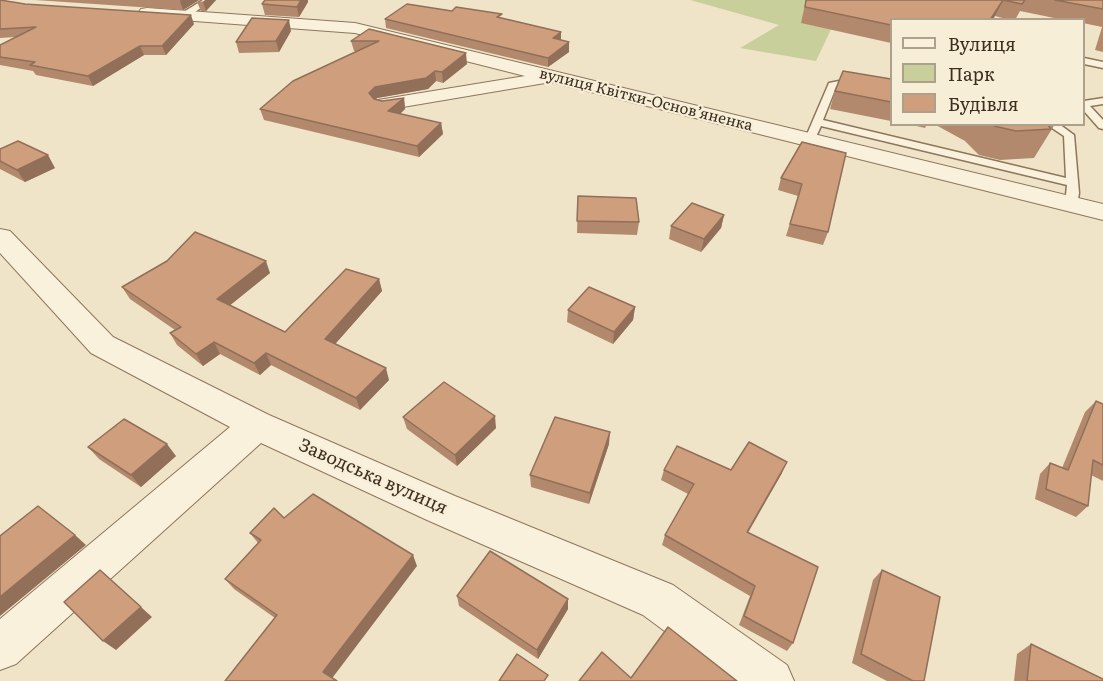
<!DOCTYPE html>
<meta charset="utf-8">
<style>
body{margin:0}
#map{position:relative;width:1103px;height:681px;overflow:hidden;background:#f0e4c8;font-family:Literata,serif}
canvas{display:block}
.legend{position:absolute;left:890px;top:18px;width:195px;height:108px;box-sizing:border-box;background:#f7eed8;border:2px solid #ada18e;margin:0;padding:8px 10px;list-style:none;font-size:18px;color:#3d2e20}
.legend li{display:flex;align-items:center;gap:12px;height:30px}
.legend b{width:30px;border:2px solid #ada18e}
</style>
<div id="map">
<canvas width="1103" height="681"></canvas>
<ul class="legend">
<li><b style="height:8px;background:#faf1dc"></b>Вулиця</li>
<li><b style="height:16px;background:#c9cf9b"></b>Парк</li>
<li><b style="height:16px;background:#cf9f7d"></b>Будівля</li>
</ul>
</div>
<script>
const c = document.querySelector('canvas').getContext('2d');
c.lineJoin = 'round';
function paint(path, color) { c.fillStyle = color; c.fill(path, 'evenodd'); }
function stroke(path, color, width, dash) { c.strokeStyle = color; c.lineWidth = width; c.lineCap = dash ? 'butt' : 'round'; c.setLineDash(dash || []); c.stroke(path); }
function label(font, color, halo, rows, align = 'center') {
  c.font = font + ' Literata,serif'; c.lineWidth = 4.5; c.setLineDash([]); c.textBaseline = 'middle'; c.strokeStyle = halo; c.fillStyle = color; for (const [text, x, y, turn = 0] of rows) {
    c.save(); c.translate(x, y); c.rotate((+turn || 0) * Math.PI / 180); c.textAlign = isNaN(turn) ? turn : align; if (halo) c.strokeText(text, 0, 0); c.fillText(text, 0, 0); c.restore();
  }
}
const green = new Path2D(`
 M690 0H845L816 61 740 48 779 25Z`);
const lane = new Path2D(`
 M203 0H212L188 17H182V13Z
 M1084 58 1103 62V68L1084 64Z
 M859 77 892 81V87L859 83 836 87 823 120 1066 178 1064 136 1046 124H1059L1074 135 1079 193 1077 205 1071 209 1065 205 1067 185 821 126 814 141H806L805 139 829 83Z
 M1103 98V104L1090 106 1103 120V129L1099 128 1084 111V101Z`);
const street = new Path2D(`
 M147 8 355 23 1103 204V220L551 82 385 110 378 108 374 104 378 100 525 76 355 33 141 17 138 13 141 9Z
 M0 229 10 231 113 337 269 415 455 496 673 585 787 665 794 681H732L643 615 427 520 261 443 16 664 0 670V619L230 427 91 353 0 253Z`);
const wall = new Path2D(`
 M0 0 25 4 194 24 166 55H144L93 86 36 75 33 71 0 65V45L15 37 0 38Z
 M35 0H199L183 10Z
 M216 0 206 11H201L197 2Z
 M806 0H1103V52L1095 50 1102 27 1083 23V20H1064L1020 11 1015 20H1010L995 16 891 20V43L801 23Z
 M308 2 299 17 265 15 262 4Z
 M502 18 561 32V40L569 52 548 67 386 28 385 19Z
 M369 29 467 64 443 83 436 81 428 89 377 98 376 99 382 101 404 98 405 109 400 114 441 123 443 134 419 157 264 120 260 109 356 51H354L351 41Z
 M291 31 279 52 239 53 236 42Z
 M891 79V121L830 109 835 91Z
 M908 124H927L925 128Z
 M934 124H1055L1034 158 1000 160 979 155 965 141Z
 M802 142 828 232 823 245 786 236 798 196 778 190 781 178Z
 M0 149 55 168 25 182 0 169Z
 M578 196 639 222 637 235 577 233Z
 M724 215 721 228 701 252 669 239 671 226Z
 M270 273 230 305 285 332 379 279 382 291 335 344 389 380 360 410 271 365 260 375 220 354 203 366 177 345 170 333 175 330 130 299 122 287Z
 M635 307 633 320 613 344 567 322 568 310Z
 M1096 401 1103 404V481L1091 475 1088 506 1076 517 1035 499 1040 474 1050 463 1062 468 1085 412Z
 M403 417 496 428 457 466 407 429Z
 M609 444 589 504 531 487 530 475Z
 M88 447 176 456 141 487 99 459Z
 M664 470H731L782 473 748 533 793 643 787 651 739 625 750 596 662 545 665 535 688 494 661 480Z
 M284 518 417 566 225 681 275 618 234 589 225 579 258 543 250 533Z
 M882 570 924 681H887L852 663 873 580Z
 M457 596 568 609 538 659 459 606Z
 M1031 644 1103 681H1014L1017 654Z`);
const shadedWall = new Path2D(`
 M181 0H199L183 10 180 1Z
 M205 0H216L206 11 203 2Z
 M301 0H308V2L299 17 297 7Z
 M1003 0 993 20H990Z
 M191 15 194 24 166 55 162 46Z
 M289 20 291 31 279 52 276 41Z
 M561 32V42L553 38Z
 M569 42V52L548 67V58Z
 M140 46 144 55 93 86 88 76Z
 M466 53 467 64 443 83 442 72Z
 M435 71 436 81 428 89 377 98 372 104 369 93 375 87Z
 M404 98 405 109 391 122 388 111Z
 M441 123 443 134 419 157 417 146Z
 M48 155 55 168 25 182 17 170Z
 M724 215 721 228 701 252 704 239Z
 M266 261 270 273 223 311 217 299Z
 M379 279 382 291 329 351 325 339Z
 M635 307 633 320 613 344 614 332Z
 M214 342 220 354 203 366 196 354Z
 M266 353 271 365 260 375 254 363Z
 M386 368 389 380 360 410 356 398Z
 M495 416 496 428 457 466 455 455Z
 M610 432 609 444 589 504 590 493Z
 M167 444 176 456 141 487 131 475Z
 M787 462 782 473 742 542 747 532Z
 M75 535 86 545 0 616V597Z
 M413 555 417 566 330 681 323 672Z
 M100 570 152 617 116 650 103 641Z
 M568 599V609L538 659 537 650Z`);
const building = new Path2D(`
 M0 0 25 4 191 15 162 46H140L88 76 30 65 35 62 0 57V45L36 27 0 29Z
 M265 0H301L297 7 262 4Z
 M806 0H1025L1022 4 1003 0 990 20H891V25L805 7Z
 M1055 0H1103V9Z
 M407 4 452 11 456 7 502 14 497 17 561 32 553 38 569 42 548 58 385 19Z
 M252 18 289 20 276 41 236 42Z
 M369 29 466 53 442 72 435 71 426 78 375 87 369 93 374 99 382 101 404 98 388 111 441 123 417 146 260 109 293 81 379 41H351Z
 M843 71 891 79V102L835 91Z
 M993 124H1047L1051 129 1016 131 994 126Z
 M18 141 48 155 17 170 0 161V149Z
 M802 142 846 153 828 232 790 224 802 184 781 178Z
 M578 196 636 198 639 222 577 221Z
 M692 203 724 215 704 239 671 226Z
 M195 232 266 261 217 299 285 332 346 269 379 279 325 339 386 368 356 398 266 353 254 363 214 342 196 354 170 333 181 327 122 287 167 261Z
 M589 287 635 307 614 332 568 310Z
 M444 382 495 416 455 455 403 417Z
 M1096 401 1103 404V465L1093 460 1088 506 1046 489 1050 463 1068 470Z
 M555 417 610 432 590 493 530 475Z
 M124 419 167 444 131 475 88 447Z
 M749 442 787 462 747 532 818 567 793 643 744 616 755 586 665 535 694 484 664 470 677 446 731 470Z
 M313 494 413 555 323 672 337 681H225L277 615 225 579 261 540 250 533 274 508 284 518Z
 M38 506 75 535 0 597V536Z
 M490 551 568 599 537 650 457 596Z
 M100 570 141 607 103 641 64 602Z
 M882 570 940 597 924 681H913L861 654Z
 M668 627 737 681H579L602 652 631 678Z
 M1031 644 1103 679V681H1027Z
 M517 654 548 675 544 681H499Z`);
const farStreetnames = [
 ["вулиця Квітки-Основʼяненка",646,100,14]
];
const streetNames = [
 ["Заводська вулиця",373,477,24]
];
paint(green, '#c9cf9b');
stroke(lane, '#8d765c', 3);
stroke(street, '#8d765c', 2);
paint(lane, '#faf1dc');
paint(street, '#faf1dc');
paint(wall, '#b2896c');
paint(shadedWall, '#916f58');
paint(building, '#cf9f7d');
stroke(building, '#916f58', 1.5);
label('15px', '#3d2e20', '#f7eed8', farStreetnames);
label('18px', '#3d2e20', '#f7eed8', streetNames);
</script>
